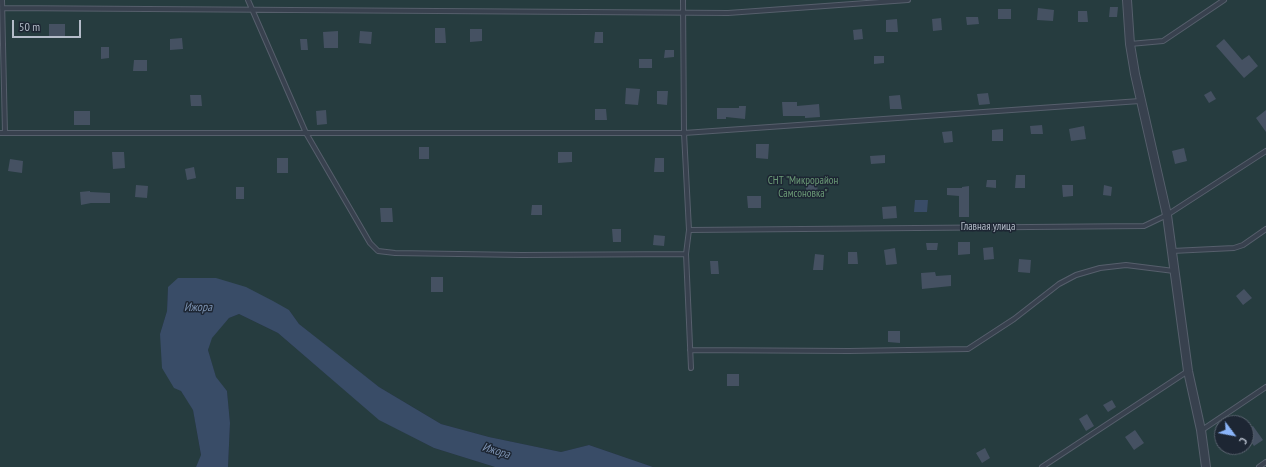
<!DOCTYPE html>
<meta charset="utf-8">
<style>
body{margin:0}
#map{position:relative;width:1266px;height:467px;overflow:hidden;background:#242f3e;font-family:"PT Sans Narrow",sans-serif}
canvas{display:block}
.north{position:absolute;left:1214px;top:415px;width:40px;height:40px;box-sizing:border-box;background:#1d2633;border:1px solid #59626f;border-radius:50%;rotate:122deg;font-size:11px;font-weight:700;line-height:16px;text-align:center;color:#b4bcc9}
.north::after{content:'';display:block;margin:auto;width:14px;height:18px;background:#8ab4f8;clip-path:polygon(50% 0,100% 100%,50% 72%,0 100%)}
.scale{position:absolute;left:12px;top:20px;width:69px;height:18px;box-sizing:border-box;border:2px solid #b4bcc9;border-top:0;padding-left:5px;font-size:12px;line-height:14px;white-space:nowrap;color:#b4bcc9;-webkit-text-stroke:3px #1d2633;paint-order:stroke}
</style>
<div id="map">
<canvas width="1266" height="467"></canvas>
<div class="north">С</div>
<div class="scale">50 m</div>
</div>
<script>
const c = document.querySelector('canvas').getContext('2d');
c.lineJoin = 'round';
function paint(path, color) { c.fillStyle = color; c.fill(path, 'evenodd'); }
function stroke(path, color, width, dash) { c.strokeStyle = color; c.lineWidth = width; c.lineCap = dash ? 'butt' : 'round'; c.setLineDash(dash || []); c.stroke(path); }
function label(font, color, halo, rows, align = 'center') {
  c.font = font + ' "PT Sans Narrow",sans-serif'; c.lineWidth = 3; c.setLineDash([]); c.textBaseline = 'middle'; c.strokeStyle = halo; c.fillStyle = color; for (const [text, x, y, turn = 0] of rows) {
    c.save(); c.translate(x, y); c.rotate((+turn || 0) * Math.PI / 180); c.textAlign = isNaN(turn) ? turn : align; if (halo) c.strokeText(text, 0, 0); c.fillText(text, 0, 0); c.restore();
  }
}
const green = new Path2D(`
 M0 0H1266V467H653L589 445 561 452 489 437 441 424 379 387 344 361 299 324 289 310 168 287 167 311 160 334 181 391 193 409 201 456 196 467H0ZM1222 423H1246V447H1222Z
 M239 314 278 333 380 420 434 448 495 467H228L230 423 227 391 216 378 208 350 211 338 229 318Z`);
const water = new Path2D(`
 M915 200H928L927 212H914Z
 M178 278H216L246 287 273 301 289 310 299 324 379 387 441 424 489 437 561 452 589 445 653 467H495L434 448 379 420 278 333 239 314 229 318 212 338 208 350 216 377 227 391 230 423 228 467H196L201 455 193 410 181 391 174 388 162 368 160 334 167 311 168 287Z`);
const building = new Path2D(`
 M1110 7H1118L1117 17H1109Z
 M1038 8 1054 10 1053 21 1037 20Z
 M998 9H1011V19H998Z
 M1078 11H1087L1088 22H1078Z
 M966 17H978L979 24 967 25Z
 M941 18 942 30 933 31 932 19Z
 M897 19 898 32H886V20Z
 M49 24H65V36L49 37Z
 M435 28H445L446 43H435Z
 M470 29H482V41L470 42Z
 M862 29 863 39 854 40 853 30Z
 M338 31V48H324L323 32Z
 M360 31 372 32 371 44 359 43Z
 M595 32H603V43H594Z
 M182 38 183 49 170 50V39Z
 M300 39H307L308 50H301Z
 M1224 39 1242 60 1249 55 1258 66 1244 78 1216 46Z
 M101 47H109V58L101 59Z
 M665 50H674V57L664 58Z
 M874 56H884V63L874 64Z
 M639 59H652V68H639Z
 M134 60H147V71H133Z
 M626 88 640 89 638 105 625 104Z
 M657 91H668L667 105 657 104Z
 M1211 91 1216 99 1209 103 1204 95Z
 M988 93 990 104 979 105 977 94Z
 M190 95H201L202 106H191Z
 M900 95 902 109H890L889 96Z
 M782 102H797V106L819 104 820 117 805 118V116H783Z
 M739 106H746L745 119 726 117V119H717V108H739Z
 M595 109H606L607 120H595Z
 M326 110 327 124 317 125 316 111Z
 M1266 110V132L1256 118Z
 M74 111H90V125H74Z
 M1042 125 1043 134H1031L1030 126Z
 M1084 126 1086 139 1071 141 1069 129Z
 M1003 129V141H992V130Z
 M952 131 953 142 944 143 942 132Z
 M756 144H769L768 159 756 158Z
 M419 147H429V159H419Z
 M1184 148 1187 161 1175 164 1172 151Z
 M112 152H124L125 168 113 169Z
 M558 152H572V162L558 163Z
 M885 155V163L871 164 870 156Z
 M277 158H288V173H277Z
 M655 158H664V172H654Z
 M10 159 23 161 22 173 8 171Z
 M194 167 196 178 187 180 185 169Z
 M1016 175H1025V188H1015Z
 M987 180H996V188L986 187Z
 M817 182 818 195H806V183Z
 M136 185 148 186 147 198 135 197Z
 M1062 185H1073V196L1063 197Z
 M1104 185 1112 187 1111 196 1103 195Z
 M969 186V217H959V196L947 195V188H962V187Z
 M236 187H244V199H236Z
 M90 191V192L110 193V203H91L81 205 80 192Z
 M747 196H761V208H748Z
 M532 205H542V215H531Z
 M896 206 897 218 883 219 882 207Z
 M380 208H392L393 222H381Z
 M612 229H621V242H613Z
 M654 235 665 236 664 246 653 245Z
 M958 242H970V254L958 255Z
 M926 243H938L937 250H927Z
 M993 247 994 259 984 260 983 248Z
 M895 248 897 264 886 265 884 250Z
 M848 252H857L858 264H848Z
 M815 254 824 255 823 270H813Z
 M1019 259 1031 260 1030 273 1018 272Z
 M710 261H718L719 274H711Z
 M935 272 936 276 951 275V286L922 289 921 273Z
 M431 277H443V292H431Z
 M1244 289 1252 298 1243 305 1236 296Z
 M888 331H900V343L888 342Z
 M727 374H739V386H727Z
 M1112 400 1116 407 1108 412 1103 405Z
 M1087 414 1094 426 1086 431 1079 419Z
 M1253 426 1263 440 1254 446 1246 435V431Z
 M1135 430 1144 443 1134 450 1125 437Z
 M985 448 990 458 982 463 976 453Z`);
const service = new Path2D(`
 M2 0 5 133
 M248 0 306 133 370 243 378 251 395 253 522 255 686 254
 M683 0 684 133 689 230 686 254 691 368
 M2 8 728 13 908 0
 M1130 44 1163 41 1224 0
 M0 133H684L1140 101
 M689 230 1144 226 1167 215 1266 151
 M1172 251 1234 248 1243 245 1266 229
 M690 350 849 351 968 349 1014 319 1059 284 1076 275 1100 268 1126 265 1174 271
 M1202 430 1266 387
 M1042 467 1188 371
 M1259 467 1266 462`);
const minor = new Path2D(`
 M1127 0 1130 44 1135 74 1167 215 1188 371 1201 430 1206 467`);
const parkNames = [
 ["СНТ \"Микрорайон",803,181],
 ["Самсоновка\"",803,194]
];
const streetNames = [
 ["Главная улица",988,227]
];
const waterNames = [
 ["Ижора",198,308],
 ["Ижора",496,451,17]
];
paint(green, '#263c3f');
paint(water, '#394c67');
paint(building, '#455162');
stroke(service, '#565f6c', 6);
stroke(minor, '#565f6c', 10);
stroke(service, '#38414e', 4);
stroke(minor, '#38414e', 8);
label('11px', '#6b9a76', '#1d2633', parkNames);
label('11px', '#b4bcc9', '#1d2633', streetNames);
label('italic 12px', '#7c92b1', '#1d2633', waterNames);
</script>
